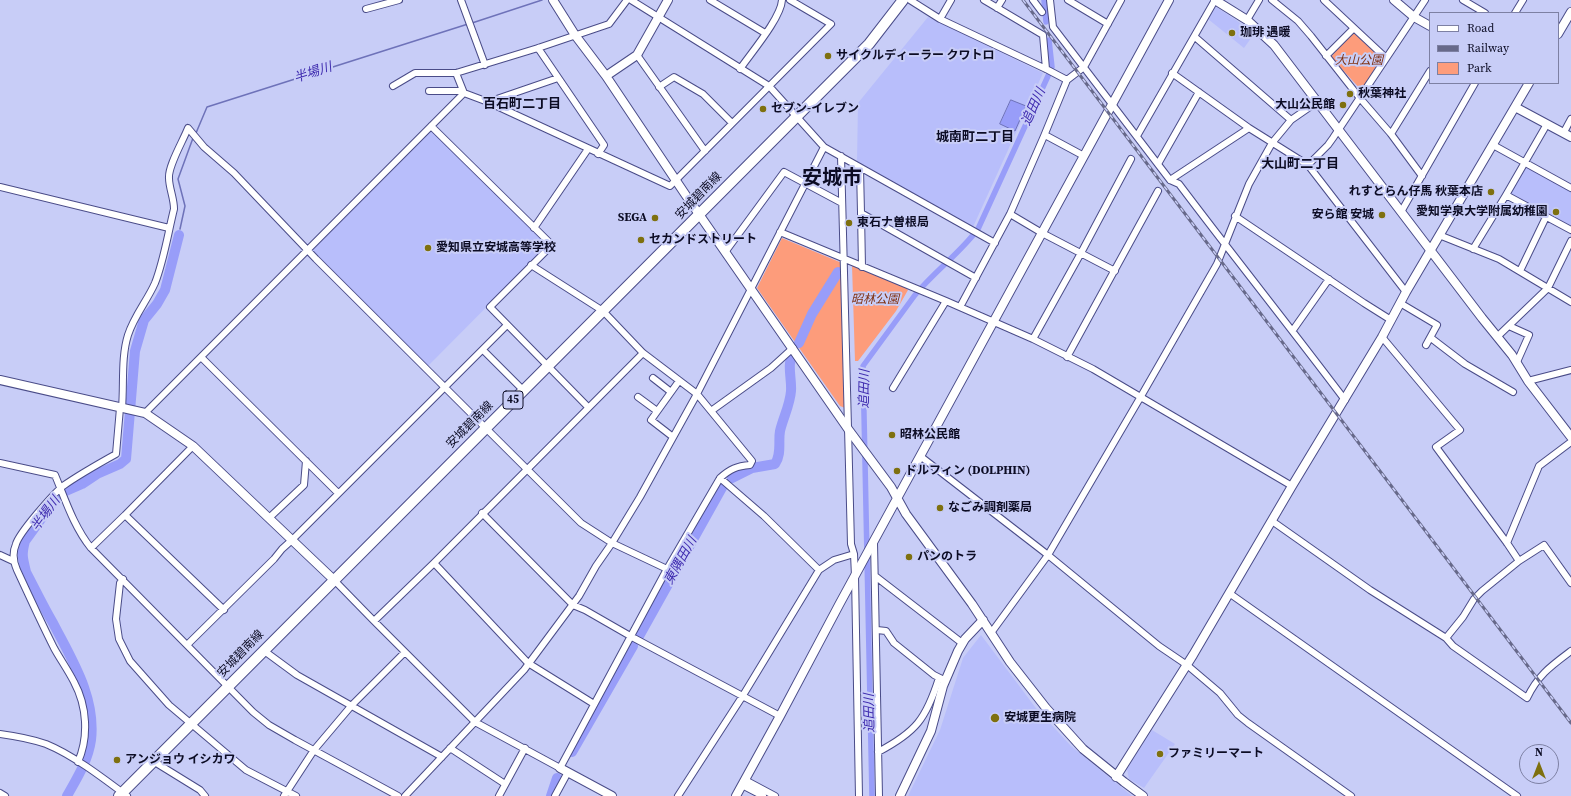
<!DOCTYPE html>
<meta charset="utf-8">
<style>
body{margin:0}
#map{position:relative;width:1571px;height:796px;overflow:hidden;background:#c8cdf7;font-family:"Source Serif 4",serif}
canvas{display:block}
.legend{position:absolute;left:1429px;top:12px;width:130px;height:72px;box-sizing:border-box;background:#c8cdf7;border:1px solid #7d80a3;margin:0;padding:5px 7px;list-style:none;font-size:12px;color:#0c0c24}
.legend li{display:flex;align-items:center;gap:8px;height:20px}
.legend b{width:20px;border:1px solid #7d80a3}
.north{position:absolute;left:1519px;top:744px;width:40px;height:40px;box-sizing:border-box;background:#c8cdf7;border:1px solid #7d80a3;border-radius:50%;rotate:0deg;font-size:11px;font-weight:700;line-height:16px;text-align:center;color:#0c0c24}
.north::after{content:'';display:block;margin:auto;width:14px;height:18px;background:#7e700f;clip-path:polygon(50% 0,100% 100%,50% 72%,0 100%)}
</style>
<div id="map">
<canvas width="1571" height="796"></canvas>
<ul class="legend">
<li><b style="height:5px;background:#fff"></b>Road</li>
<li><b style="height:5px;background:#67698a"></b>Railway</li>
<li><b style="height:11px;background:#fd9c7b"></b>Park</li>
</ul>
<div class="north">N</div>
</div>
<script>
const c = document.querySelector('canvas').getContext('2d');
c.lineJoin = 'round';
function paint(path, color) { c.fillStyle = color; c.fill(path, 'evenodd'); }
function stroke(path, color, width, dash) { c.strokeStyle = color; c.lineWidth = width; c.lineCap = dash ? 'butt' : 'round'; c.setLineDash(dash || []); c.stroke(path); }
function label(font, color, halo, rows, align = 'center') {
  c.font = font + ' "Source Serif 4","Noto Sans JP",serif'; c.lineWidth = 4; c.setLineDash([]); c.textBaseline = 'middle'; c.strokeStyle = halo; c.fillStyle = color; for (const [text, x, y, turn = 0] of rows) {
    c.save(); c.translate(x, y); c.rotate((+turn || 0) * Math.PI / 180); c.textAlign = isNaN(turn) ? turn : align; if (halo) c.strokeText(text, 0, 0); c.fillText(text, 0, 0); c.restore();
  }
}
const built = new Path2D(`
 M1216 7 1236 20 1254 34 1244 48 1208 19Z
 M928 17 1043 73 973 227 857 162 858 103Z
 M430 130H432L547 243V246L428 366 312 250V247Z
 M1524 166 1571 191V228L1510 195 1509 192Z
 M981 635 1035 707 1071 746 1132 796H908L940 730 963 658Z
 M1152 730 1175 744 1144 788 1129 779 1127 769Z`);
const green = new Path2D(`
 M1352 33H1354L1381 58 1362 91 1331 57Z
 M782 238 842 263 841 287 845 408 840 406 757 288Z
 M852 265 905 287 908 290 896 311 858 361H855Z`);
const water = new Path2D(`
 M1011 100 1026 106 1015 131 1000 124Z`);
const stream = new Path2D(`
 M472 23 542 0
 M196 133 207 107 468 24
 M180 229 185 206 178 179 193 138`);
const canal = new Path2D(`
 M1044 0 1046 22
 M872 796 863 366 915 295C935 271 960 253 978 229L1048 76 1052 67 1049 40`);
const river = new Path2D(`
 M799 343 812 314 838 272
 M732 478 752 468 775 464C782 454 778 442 780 431 783 418 790 405 791 391 792 378 786 364 794 351
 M638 638 724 484
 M572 752 633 646
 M67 796C77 778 88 761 91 740 96 697 72 660 53 623 43 606 35 589 26 572 23 558 21 556 25 541L59 494 82 484 97 474 120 464 126 459 135 351 144 320 157 304 165 290 179 235
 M551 796 557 778`);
const minor = new Path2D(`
 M461 0 485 65
 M710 0 765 33
 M910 0 940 19 1048 70 1067 80 1084 67 1121 0
 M984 0 1043 35 1046 69
 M1033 0 1042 12
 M1050 0 1053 27 1170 180 1179 184C1234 257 1290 327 1345 400
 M1068 0 1108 24
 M1272 0 1298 21 1311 36 1359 97 1391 134 1422 176
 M1324 0 1386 58
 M1463 0 1485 13
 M997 8 1002 0
 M366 9 399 0
 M1515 13 1523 0
 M940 19 951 0
 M1247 20 1259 0
 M1195 37 1291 120
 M538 48 604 145 598 154
 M637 55 705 151
 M1326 56 1354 28
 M740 69C751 53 781 18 782 0
 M456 73 464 93 488 102 670 186 831 24 790 0
 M1172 73 1249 128 1308 165 1406 292
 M393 86 415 73H456L538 48 609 24 627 0
 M659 87 674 77 703 94 732 123
 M429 91H463
 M488 102 558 78
 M431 126 552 245 490 307 588 407
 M1564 132 1571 119
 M1391 134 1430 71
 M1045 135 1084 156
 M1137 136 1215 0
 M1493 145 1571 188
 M824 147 995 243
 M841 156 851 544 854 554 855 576 859 796
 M1158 164 1199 92
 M1308 165 1328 145 1333 138 1425 0
 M860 168 861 213 976 278
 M1170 180 1249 128
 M0 187 169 228
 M1506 195 1571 230
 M1401 212 1475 83
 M861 213 862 267
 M1010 214 1042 233 1115 271
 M1235 216 1364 303 1391 320
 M534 228 588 149
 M780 232 946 301 1033 339 1093 369 1292 486
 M1439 235 1499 259 1571 302
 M1473 249 1506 195 1547 124
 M726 251 784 172 842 203
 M1520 271 1546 217
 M1400 303 1437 325 1426 345
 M960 307 1010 214 1044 136 1067 80
 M1509 326 1529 335 1517 362
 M1293 330 1329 279
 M1498 336 1548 288 1571 241
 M1382 337 1460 430 1436 447 1507 543 1519 561
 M1431 338 1465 364 1513 392
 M1033 339 1081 253 1131 159
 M483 350 523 390
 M201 357 338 493
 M1067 357 1158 191
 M653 378 671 392
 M1528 381 1571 370
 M893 388 946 301
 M638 397 657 411
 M122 408C124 384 121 357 128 335 134 316 147 301 155 283 164 260 168 233 174 209 174 198 169 188 169 178 168 166 183 141 188 128L204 147 234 173 316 259 581 523 612 543 667 569
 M711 411 771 368 793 348
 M145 413 464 93
 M673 437 651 420 679 381
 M920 456 1048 555 1159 646 1187 665 1220 693 1238 715 1248 723 1351 796
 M0 463 55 475C65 499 74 527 91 548L253 712 269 725 295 740 398 796
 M720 478 764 516 819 570
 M482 513 573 605 585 610 632 637 780 716
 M125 515 224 610
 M269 518 304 485 306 461
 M1272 521 1370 590 1446 638 1453 646 1527 698C1538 675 1551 666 1571 651
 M874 542 879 796
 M1507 543 1539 466 1571 442
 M91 548 125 515 193 446
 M0 555 13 561
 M434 563 528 663 594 704
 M875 576 962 643
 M123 579 120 583 116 619 119 639 130 661 169 705 246 770 296 796
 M334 580 374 621 475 722 560 768 667 569 720 478C730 469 737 466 750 465L752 461 697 394 643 353 603 311 531 265
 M1229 593 1517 796
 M374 621 434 563 643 353
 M877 630 886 631 894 643 934 675 942 679
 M991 633 1048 555 1140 398 1217 264 1249 184 1272 143 1291 120 1317 102
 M1446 638 1463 617 1474 599 1482 591 1519 561 1544 545 1571 583
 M187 645 274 559 282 549 292 540 507 325
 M263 650 297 675 442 757
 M0 734C15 736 31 739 46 744 73 755 103 778 127 796
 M450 748 505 784
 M878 752C916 732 926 719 939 678
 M153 761 200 790 205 796
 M78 762C89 737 87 706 74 682 68 670 60 659 54 648 41 622 29 596 17 570 13 561 12 553 16 544 19 533 53 494 63 486 80 474 98 464 116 454L120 408
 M745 780 775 796
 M742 785 763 796
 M0 793 5 796
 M284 796 314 750 352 705 405 652
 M405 796 524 670 579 596 596 566 612 543 640 497 697 394 824 147 769 86 631 0
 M499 796 525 748
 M555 796 568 772
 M678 796 742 697 819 570 834 560 854 554`);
const tertiary = new Path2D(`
 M553 0 575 35 606 76 685 194 848 429 891 487 906 514 972 604 1010 662 1046 708 1083 749 1124 782 1143 796
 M1215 0 1247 20 1274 45 1482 318 1512 355 1528 381 1571 437
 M1394 0 1414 17 1430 26
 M1558 34 1571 12
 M606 76 637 55 668 0
 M1515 107 1571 137
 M0 380 145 413 193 446 334 580
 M560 768 612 796
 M1116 777 1193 655 1292 486 1382 337 1406 292 1529 83
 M736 796 780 716 840 603 1169 0
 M900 796 931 731 943 686 958 651 965 639 983 620`);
const primary = new Path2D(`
 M119 796 869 44 903 0`);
const rail = new Path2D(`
 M1023 0 1571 723`);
const markers = [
 [1232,33,4,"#7e700f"],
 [828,56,4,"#7e700f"],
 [1350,94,4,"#7e700f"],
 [1343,105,4,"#7e700f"],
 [763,109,4,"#7e700f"],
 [1491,192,4,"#7e700f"],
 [1556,212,4,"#7e700f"],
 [1382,215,4,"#7e700f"],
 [655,218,4,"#7e700f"],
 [849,223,4,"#7e700f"],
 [641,240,4,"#7e700f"],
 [428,248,4,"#7e700f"],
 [892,435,4,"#7e700f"],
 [897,471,4,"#7e700f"],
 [940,508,4,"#7e700f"],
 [909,557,4,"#7e700f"],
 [995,718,5,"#7e700f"],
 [1160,754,4,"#7e700f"],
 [117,760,4,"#7e700f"]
];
const shields = [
 [513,400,20]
];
const shieldNames = [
 ["45",513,400]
];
const poiNames = [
 ["珈琲 遇暖",1240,33],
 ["サイクルディーラー クワトロ",836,56],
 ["秋葉神社",1358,94],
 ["大山公民館",1335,105,"right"],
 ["セブン-イレブン",771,109],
 ["れすとらん仔馬 秋葉本店",1483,192,"right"],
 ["愛知学泉大学附属幼稚園",1548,212,"right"],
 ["安ら館 安城",1374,215,"right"],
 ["SEGA",647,218,"right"],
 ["東石ナ曽根局",857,223],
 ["セカンドストリート",649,240],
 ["愛知県立安城高等学校",436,248],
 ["昭林公民館",900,435],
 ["ドルフィン (DOLPHIN)",905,471],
 ["なごみ調剤薬局",948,508],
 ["パンのトラ",917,557],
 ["安城更生病院",1004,718],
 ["ファミリーマート",1168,754],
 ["アンジョウ イシカワ",125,760]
];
const parkNames = [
 ["大山公園",1359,61],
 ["昭林公園",875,300]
];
const streetNames = [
 ["安城碧南線",699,196,-46],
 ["安城碧南線",470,425,-45],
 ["安城碧南線",241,654,-46]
];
const waterNames = [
 ["半場川",313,73,-18],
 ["追田川",1034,107,-66],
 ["追田川",865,389,-89],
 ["半場川",46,514,-54],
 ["東隅田川",681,561,-61],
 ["追田川",870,713,-91]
];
const neighbourhoodNames = [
 ["百石町二丁目",522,105],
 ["城南町二丁目",975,138],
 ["大山町二丁目",1300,165]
];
const townNames = [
 ["安城市",832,179]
];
paint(built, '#b8befb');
paint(green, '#fd9c7b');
paint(water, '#989df9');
stroke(water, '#6e72b9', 1);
stroke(stream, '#6e72b9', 1.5);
stroke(canal, '#989df9', 5.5);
stroke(river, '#989df9', 10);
stroke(minor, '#4a4c88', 8);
stroke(tertiary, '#4a4c88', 10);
stroke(primary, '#4a4c88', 12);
stroke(minor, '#fff', 6);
stroke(tertiary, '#fff', 8);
stroke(primary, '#fff', 10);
stroke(rail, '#67698a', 3);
stroke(rail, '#c8cdf7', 1.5, [4.5]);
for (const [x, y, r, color] of markers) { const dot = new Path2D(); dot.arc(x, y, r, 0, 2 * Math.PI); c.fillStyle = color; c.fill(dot); stroke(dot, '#c8cdf7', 1.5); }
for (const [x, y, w] of shields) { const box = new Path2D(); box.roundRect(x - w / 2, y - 9, w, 18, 3); c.fillStyle = '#c8cdf7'; c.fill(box); stroke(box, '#0c0c24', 1); }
label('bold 11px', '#0c0c24', null, shieldNames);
label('bold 12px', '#0c0c24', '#c8cdf7', poiNames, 'left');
label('italic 12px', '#7f3010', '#c8cdf7', parkNames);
label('12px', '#0c0c24', '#c8cdf7', streetNames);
label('italic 13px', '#3e2baf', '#c8cdf7', waterNames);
label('bold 13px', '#0c0c24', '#c8cdf7', neighbourhoodNames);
label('bold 20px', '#0c0c24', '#c8cdf7', townNames);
</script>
